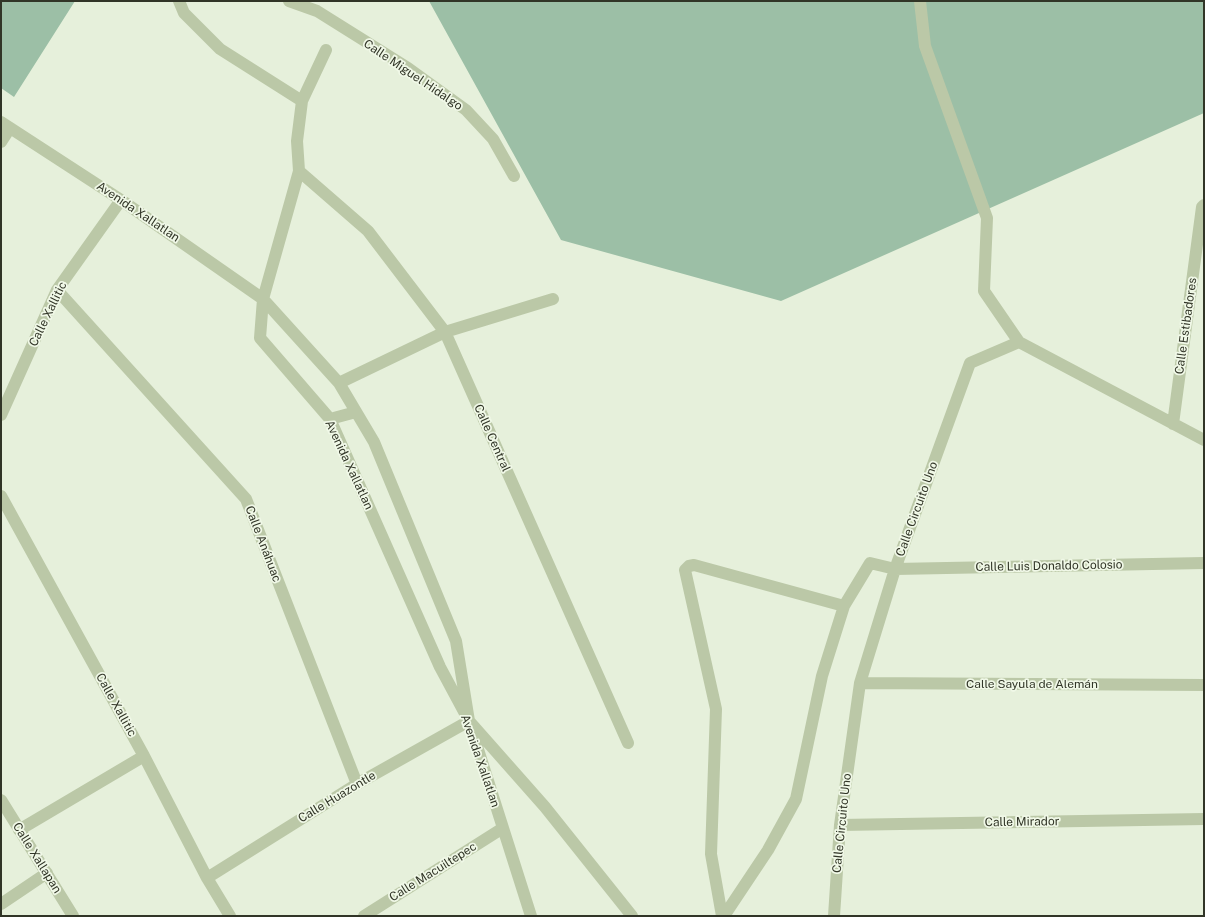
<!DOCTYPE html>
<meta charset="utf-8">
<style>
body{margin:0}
#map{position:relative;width:1205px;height:917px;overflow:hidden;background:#e6f0db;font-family:"Public Sans",sans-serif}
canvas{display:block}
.frame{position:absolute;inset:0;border:2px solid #313527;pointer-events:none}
</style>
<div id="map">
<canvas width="1205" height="917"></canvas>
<div class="frame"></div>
</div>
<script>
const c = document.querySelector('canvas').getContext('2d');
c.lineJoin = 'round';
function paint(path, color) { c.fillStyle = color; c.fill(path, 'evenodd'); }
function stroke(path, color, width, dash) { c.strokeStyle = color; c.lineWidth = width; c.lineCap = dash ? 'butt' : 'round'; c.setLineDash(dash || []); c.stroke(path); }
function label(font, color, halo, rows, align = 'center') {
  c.font = font + ' "Public Sans",sans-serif'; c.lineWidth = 3.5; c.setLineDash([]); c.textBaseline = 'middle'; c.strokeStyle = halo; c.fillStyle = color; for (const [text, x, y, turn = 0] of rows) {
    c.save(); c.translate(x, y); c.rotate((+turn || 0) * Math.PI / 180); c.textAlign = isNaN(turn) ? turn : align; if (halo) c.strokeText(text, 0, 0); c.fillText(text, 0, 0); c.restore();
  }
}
const green = new Path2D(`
 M1 1H75L14 97 1 88Z
 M429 1H1204V113L781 301 561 240Z`);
const minor = new Path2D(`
 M179 1 184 13 220 49 302 101 297 141 299 171 263 299 339 383 374 442 456 641 469 721 545 807 632 916
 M289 1 317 11 408 68 466 110 493 139 514 176
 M920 1 925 46 987 218 984 291 1019 342
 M302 101 326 50
 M1 122 121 200 263 299 260 338 330 419 440 667 469 721 531 916
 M1 142 10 128
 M299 171 368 231 445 332 628 743
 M57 290 246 499 357 784
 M339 383 445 332 553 299
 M1 415 57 290 121 200
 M330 419 356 412
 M1173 424 1202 207 1204 205
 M1 496 144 756 207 878 230 916
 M860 683 1204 685
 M1 800 73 916
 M840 825 1204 819
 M19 830 144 756
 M207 878 357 784 469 721
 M1 904 47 873
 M364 916 503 828
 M722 916 711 854 716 709 685 570 689 566 694 565 844 606
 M724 916 768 850 796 799 822 676 844 606 870 563 895 569 1204 563
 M834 916 840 825 860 683 895 569 970 363 1019 342 1204 440`);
const streetNames = [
 ["Calle Miguel Hidalgo",413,75,34],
 ["Avenida Xallatlan",138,212,34],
 ["Calle Xallitic",48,314,-64],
 ["Calle Estibadores",1186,326,-82],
 ["Calle Central",492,438,66],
 ["Avenida Xallatlan",349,465,65],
 ["Calle Circuito Uno",917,509,-70],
 ["Calle Anáhuac",263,544,69],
 ["Calle Luis Donaldo Colosio",1049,566,-1],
 ["Calle Sayula de Alemán",1032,684],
 ["Calle Xallitic",116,705,61],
 ["Avenida Xallatlan",480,761,71],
 ["Calle Huazontle",337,797,-31],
 ["Calle Mirador",1022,822,-1],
 ["Calle Circuito Uno",842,823,-84],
 ["Calle Xallapan",37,858,58],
 ["Calle Macuiltepec",433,872,-32]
];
paint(green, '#9cbfa6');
stroke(minor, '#bbc8a7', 12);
label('12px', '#313527', '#f0f8e7', streetNames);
</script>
